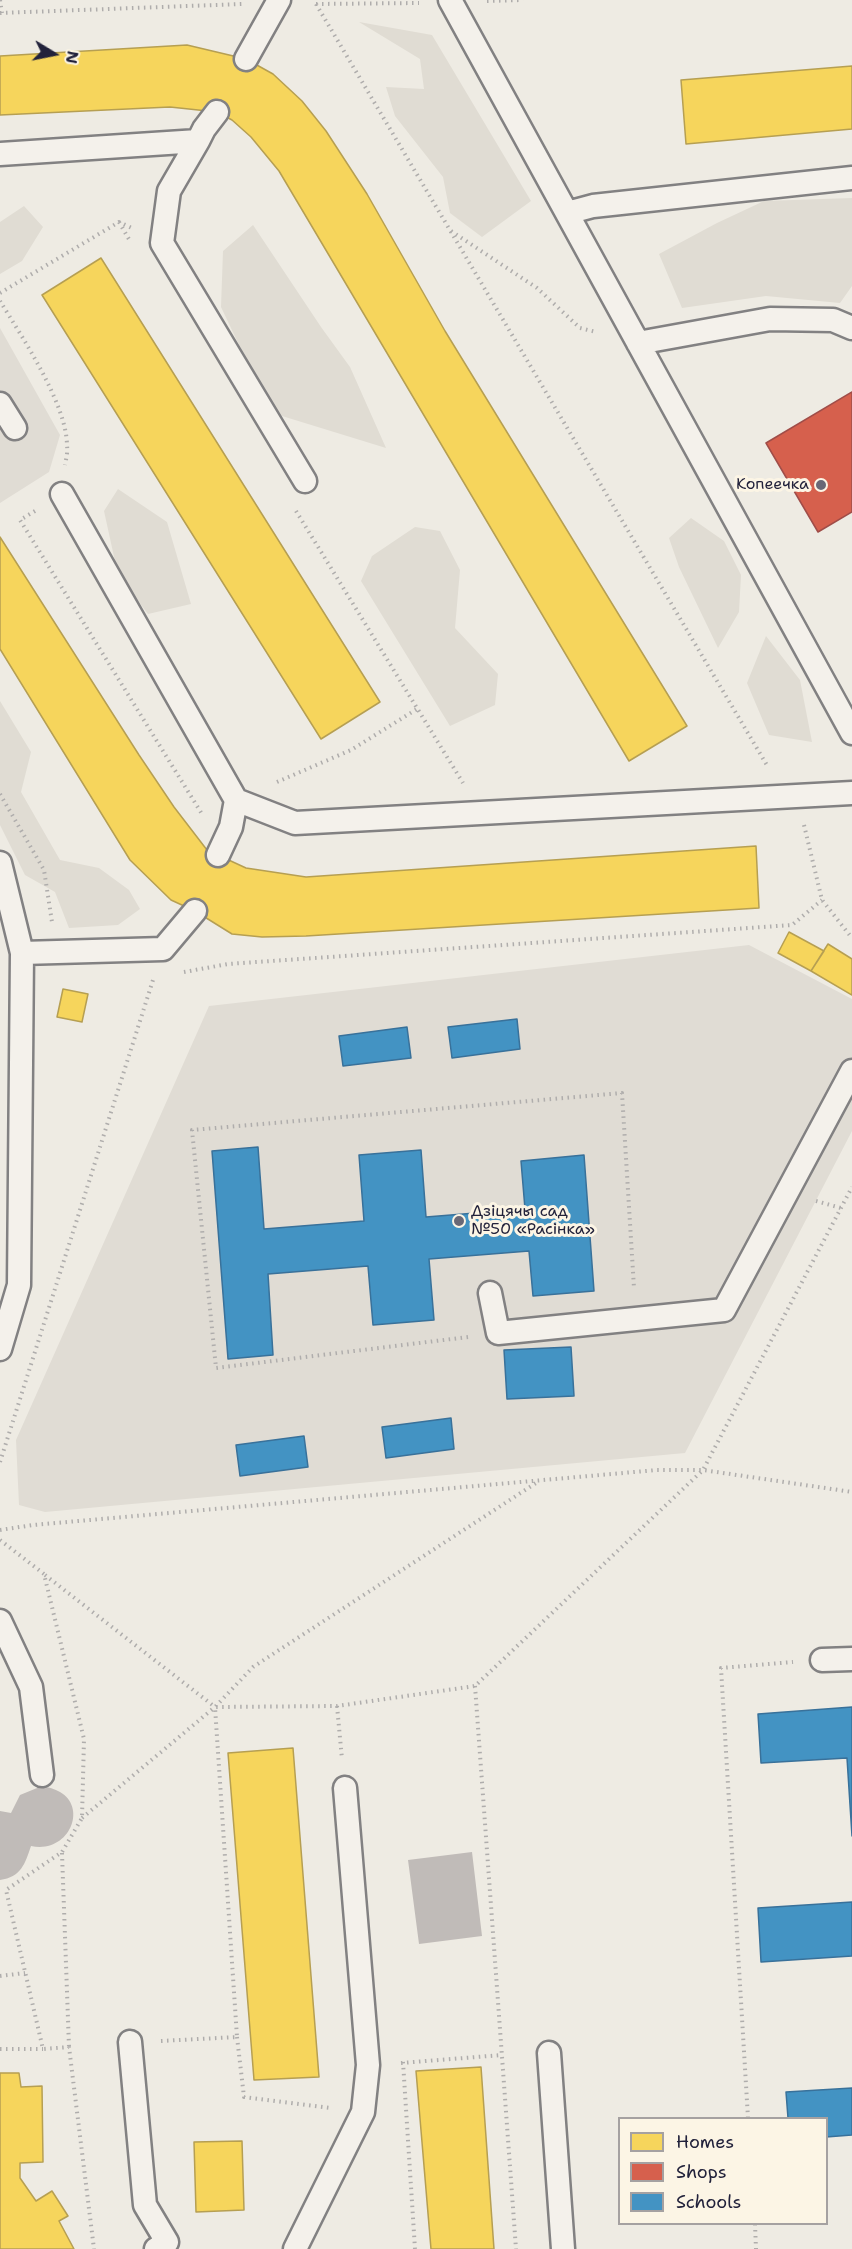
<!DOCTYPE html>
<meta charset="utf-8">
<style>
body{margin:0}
#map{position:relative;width:852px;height:2249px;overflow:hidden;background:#eeebe3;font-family:"Shantell Sans",sans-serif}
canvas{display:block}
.legend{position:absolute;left:618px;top:2117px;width:210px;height:108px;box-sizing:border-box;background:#fcf5e5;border:2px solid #a5a1a1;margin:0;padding:8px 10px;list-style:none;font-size:18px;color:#22223b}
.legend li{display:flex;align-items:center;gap:12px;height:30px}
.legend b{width:30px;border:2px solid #a5a1a1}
.north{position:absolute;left:24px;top:24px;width:60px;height:60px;-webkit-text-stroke:4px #fcf5e5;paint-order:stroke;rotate:100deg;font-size:16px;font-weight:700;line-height:24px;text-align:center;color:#22223b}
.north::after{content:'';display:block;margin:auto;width:21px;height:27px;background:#22223b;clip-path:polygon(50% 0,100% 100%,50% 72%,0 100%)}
</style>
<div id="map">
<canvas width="852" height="2249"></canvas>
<ul class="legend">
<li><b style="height:16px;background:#f6d55c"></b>Homes</li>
<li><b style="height:16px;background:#d6604d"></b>Shops</li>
<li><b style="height:16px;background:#4393c3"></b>Schools</li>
</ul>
<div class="north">N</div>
</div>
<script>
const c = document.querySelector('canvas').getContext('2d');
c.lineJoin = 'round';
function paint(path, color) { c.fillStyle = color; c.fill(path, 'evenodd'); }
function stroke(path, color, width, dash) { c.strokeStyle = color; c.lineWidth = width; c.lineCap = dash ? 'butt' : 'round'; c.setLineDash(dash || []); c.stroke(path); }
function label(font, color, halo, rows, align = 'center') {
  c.font = font + ' "Shantell Sans",sans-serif'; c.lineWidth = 6; c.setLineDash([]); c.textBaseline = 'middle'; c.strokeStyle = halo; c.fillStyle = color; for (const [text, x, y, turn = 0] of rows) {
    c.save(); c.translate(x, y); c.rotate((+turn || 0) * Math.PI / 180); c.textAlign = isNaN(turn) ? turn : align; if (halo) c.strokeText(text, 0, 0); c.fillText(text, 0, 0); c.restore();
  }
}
const built = new Path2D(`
 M0 328 60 435 49 472 0 503Z
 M749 945 852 999V1131L685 1453 45 1512 19 1505 16 1440 209 1006Z`);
const green = new Path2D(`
 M359 22 432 35 531 201 482 237 450 213 443 177 395 116 386 87 424 89 420 59Z
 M852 198V286L840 303 766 296 682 308 659 254 717 223 764 201Z
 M24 206 43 227 22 261 0 274V222Z
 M253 225 321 327 350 367 386 448 282 416 266 402 221 307 223 251Z
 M118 489 167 522 191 604 148 614 118 575 104 511Z
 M691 518 724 541 741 575 739 612 718 648 679 567 669 538Z
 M415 527 440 531 460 570 455 628 498 674 495 705 450 726 361 581 372 556Z
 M766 636 800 680 812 742 769 735 747 683Z
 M0 701 31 752 21 792 60 860 99 868 129 890 140 909 118 925 69 928 55 892 25 875 0 825Z`);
const water = new Path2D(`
 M42 1786C48 1787 55 1789 60 1792 88 1808 69 1854 31 1846 25 1864 21 1877 0 1880V1811L11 1813 20 1795Z
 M472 1852 482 1936 419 1944 408 1860Z`);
const homes = new Path2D(`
 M187 45 246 59 273 74 302 101 326 131 367 194 445 331 687 726 629 761 279 171 251 137 232 120 217 112 170 107 0 115V56Z
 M852 66V129L686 144 681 80Z
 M101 258 380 702 321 739 42 295Z
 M0 537 139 755 174 807 207 850 246 868 306 877 756 846 759 908 306 936 262 937 232 934 195 911 171 900 130 860 0 649Z
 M789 932 824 951 811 971 778 953Z
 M828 944 852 959V995L811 971Z
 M63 989 88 994 82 1022 57 1017Z
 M293 1748 319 2077 254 2080 228 1753Z
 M481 2067 494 2249H431L416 2071Z
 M0 2073H19L21 2087 42 2086 43 2162 20 2163V2178L36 2201 52 2191 68 2216 59 2221 74 2249H0Z
 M242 2141 244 2210 196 2212 194 2142Z`);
const shops = new Path2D(`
 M852 392V512L818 532 766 443Z`);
const schools = new Path2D(`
 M517 1019 520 1049 452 1058 448 1027Z
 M407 1027 411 1058 343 1066 339 1036Z
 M258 1147 264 1229 364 1221 359 1155 421 1150 426 1217 525 1209 521 1161 584 1155 594 1291 533 1296 529 1251 429 1259 434 1320 373 1325 368 1266 268 1274 273 1355 228 1359 212 1151Z
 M571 1347 574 1396 507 1399 504 1350Z
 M451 1418 454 1449 386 1458 382 1427Z
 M304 1436 308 1467 240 1476 236 1445Z
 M852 1707V1836L847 1758 761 1763 758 1714Z
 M852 1902V1956L761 1962 758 1908Z
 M852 2088V2135L826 2137V2118H788L786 2092Z`);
const path = new Path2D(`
 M0 0 2 13
 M487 1 523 0
 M316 4 768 767
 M316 4 419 3
 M0 13 242 4
 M119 222 130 241
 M451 231 537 288 580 328 596 332
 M0 293 119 222 134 229
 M0 301C22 337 67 404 67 446 68 452 66 459 65 465
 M35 511 20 520 202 814
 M296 511 463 783
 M277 782 351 750 417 709
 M0 794 44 870 52 922
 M804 825 822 900 852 938
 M184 972 228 964 792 925 822 900
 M816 1201 841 1208
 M468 1337 216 1368 192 1130 622 1093 634 1288
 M0 1462 153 980
 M0 1530 33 1525 657 1470H703L852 1492
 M0 1540 44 1574 84 1739 82 1818 62 1852 6 1890 43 2049 69 2047 94 2249
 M45 1575 215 1707
 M475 1686 516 2249
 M337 1706 342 1759
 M82 1818 215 1707 253 1667 539 1481
 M62 1853 69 2047
 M0 1976 25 1973
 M237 2037 244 2097 330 2108
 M161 2041 237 2037 215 1707 337 1706 475 1686 703 1470 852 1187
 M0 2049H43
 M403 2062 415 2249
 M401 2063 502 2055
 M748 2118 721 1668 793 1662
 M755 2224 756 2249`);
const service = new Path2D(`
 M450 0 852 733
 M246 59 279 0
 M198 141 169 191 162 243 305 481
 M0 154 198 141 204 129 217 112
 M567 213 593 206 852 178
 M638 343 770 319 833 320 852 328
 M0 404 15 428
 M62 494 236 800 295 823 852 793
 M218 855 231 827 236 800
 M0 863 22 953 19 1285 0 1349
 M22 953 163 949 195 911
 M490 1293 498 1333 724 1310 852 1071
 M0 1621 31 1687 42 1775
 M822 1660 852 1659
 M130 2042 145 2205 167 2242 156 2249
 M549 2053 563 2249
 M295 2249 363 2112 368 2065 345 1788`);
const markers = [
 [821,485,6,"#696876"],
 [459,1221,6,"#696876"]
];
const poiNames = [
 ["Копеечка",809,485],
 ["Дзіцячы сад",471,1212,"left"],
 ["№50 «Расінка»",471,1230,"left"]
];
paint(built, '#e0dcd4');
paint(green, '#e0dcd3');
paint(water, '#c0bbb8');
paint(homes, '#f6d55c');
stroke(homes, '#b69f52', 1.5);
paint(shops, '#d6604d');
stroke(shops, '#a04d48', 1.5);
paint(schools, '#4393c3');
stroke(schools, '#39719a', 1.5);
stroke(service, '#828182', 27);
stroke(path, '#afadac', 4, [1.5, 4.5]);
stroke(service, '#f4f1eb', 22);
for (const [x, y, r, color] of markers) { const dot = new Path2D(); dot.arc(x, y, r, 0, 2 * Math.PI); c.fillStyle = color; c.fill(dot); stroke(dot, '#fcf5e5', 2); }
label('16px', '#22223b', '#fcf5e5', poiNames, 'right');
</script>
